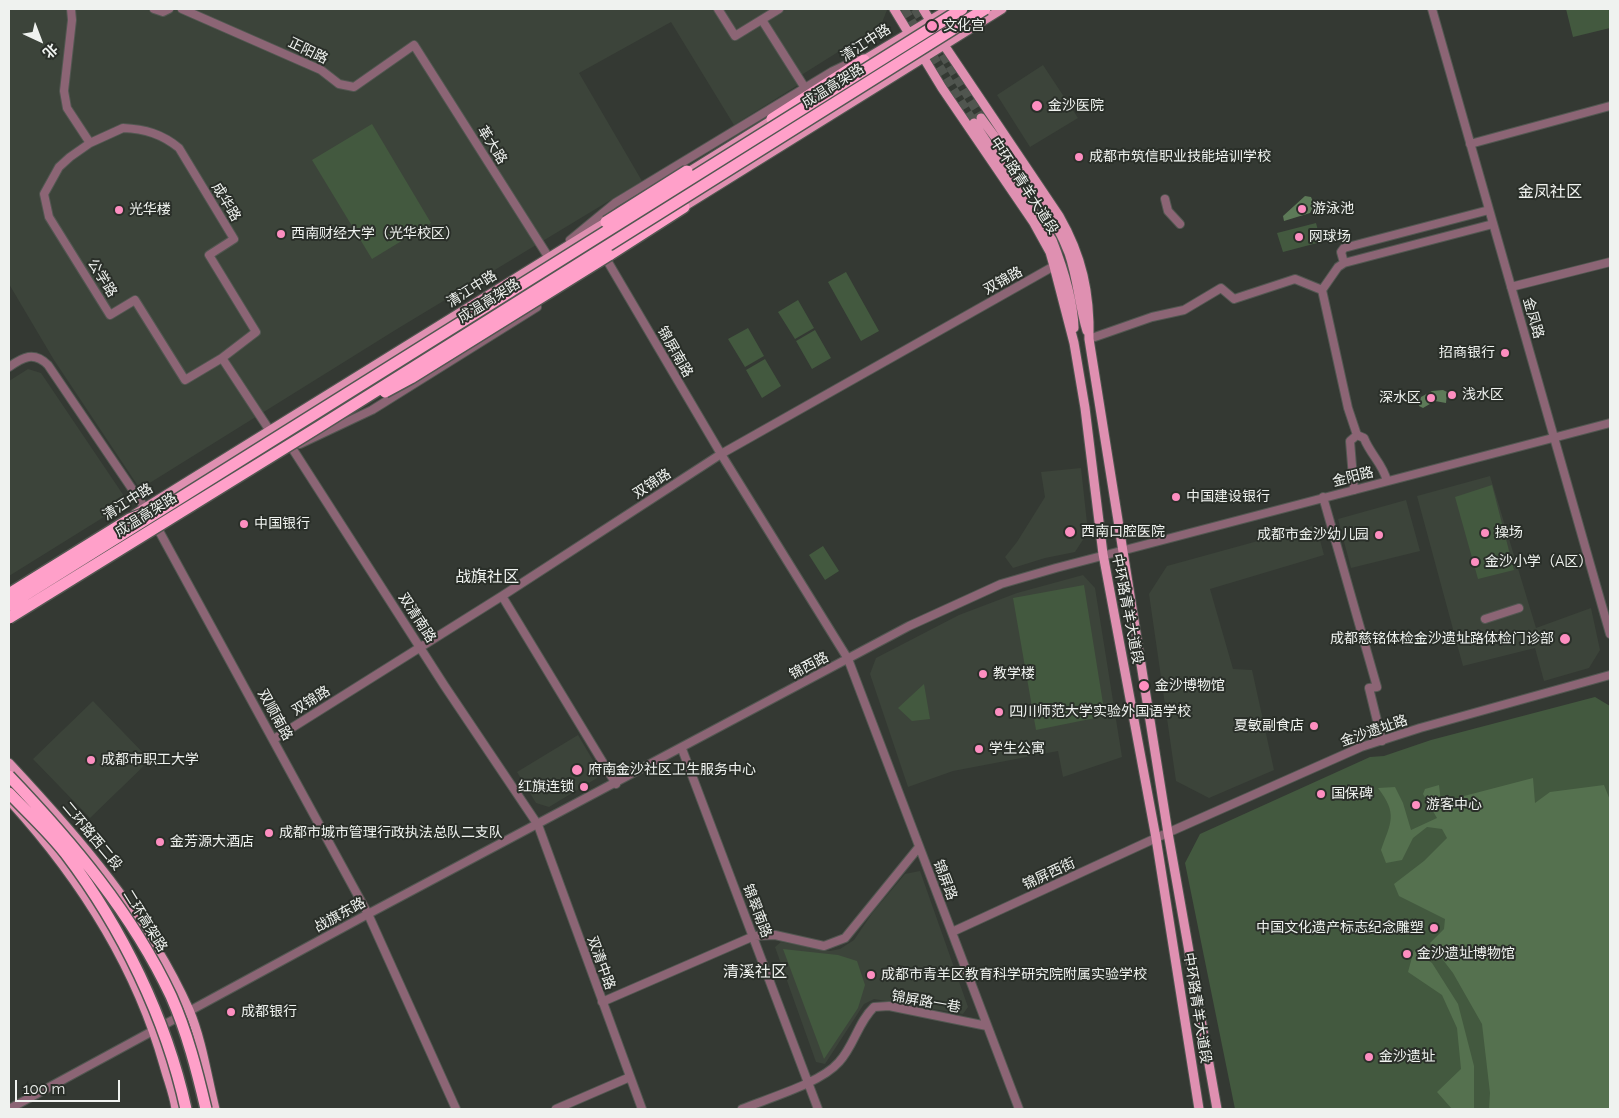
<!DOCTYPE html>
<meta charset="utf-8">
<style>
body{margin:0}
#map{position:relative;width:1619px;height:1118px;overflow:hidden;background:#343933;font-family:Raleway,"Noto Sans SC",sans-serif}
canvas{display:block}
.frame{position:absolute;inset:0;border:10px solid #eff2ef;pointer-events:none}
.north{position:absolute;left:15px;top:15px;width:50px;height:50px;-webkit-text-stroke:4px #2a2f29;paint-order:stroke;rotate:137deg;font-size:14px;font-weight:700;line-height:20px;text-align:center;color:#eff2ef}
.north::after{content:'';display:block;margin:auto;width:18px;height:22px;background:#eff2ef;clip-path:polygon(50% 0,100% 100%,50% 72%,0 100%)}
.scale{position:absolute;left:15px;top:1080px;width:105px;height:22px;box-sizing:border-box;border:2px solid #eff2ef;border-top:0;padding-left:6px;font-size:15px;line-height:18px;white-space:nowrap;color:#eff2ef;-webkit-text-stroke:4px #2a2f29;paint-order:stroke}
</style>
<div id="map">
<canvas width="1619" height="1118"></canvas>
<div class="frame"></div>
<div class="north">北</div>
<div class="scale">100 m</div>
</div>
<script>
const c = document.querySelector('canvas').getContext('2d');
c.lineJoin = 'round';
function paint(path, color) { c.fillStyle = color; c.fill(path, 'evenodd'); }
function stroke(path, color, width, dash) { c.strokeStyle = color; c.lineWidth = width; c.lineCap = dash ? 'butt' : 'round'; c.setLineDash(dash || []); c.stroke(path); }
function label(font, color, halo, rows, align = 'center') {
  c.font = font + ' Raleway,"Noto Sans SC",sans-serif'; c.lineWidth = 4; c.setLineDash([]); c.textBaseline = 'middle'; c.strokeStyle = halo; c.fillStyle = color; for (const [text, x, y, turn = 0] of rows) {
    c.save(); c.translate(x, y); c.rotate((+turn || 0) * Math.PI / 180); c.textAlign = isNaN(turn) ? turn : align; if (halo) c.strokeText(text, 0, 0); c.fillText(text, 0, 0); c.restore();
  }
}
const built = new Path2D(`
 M9 9H886L887 10 881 25 795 79 798 85 734 125 671 22 579 73 642 181 397 329 140 489 54 360 9 284Z
 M1043 65 1078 118 1030 147 997 95Z
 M28 369 41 373 128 502 9 576V381Z
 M1081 468 1088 532 1075 552 1045 558 1013 568 1005 557 1017 542 1045 497 1041 472Z
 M1490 476 1536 628 1591 608 1600 650 1589 668 1544 681 1535 648 1463 666 1417 496Z
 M1406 500 1420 551 1351 568 1338 519Z
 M1316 525 1324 555 1210 589 1233 669 1252 670 1274 770 1209 798 1176 781 1149 594 1167 566Z
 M1083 575 1095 588 1122 757 1063 777 1058 751 953 771 908 787 870 674 876 658 959 615 1017 593Z
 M93 701 150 760 90 818 33 759Z
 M578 735 598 769 597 778 549 807 536 803 517 772Z
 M920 871 968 1007 963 1014 874 999 864 1004 825 1064 816 1062 775 947 781 942 830 951 840 949 854 940 873 912 905 874Z`);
const green = new Path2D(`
 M1566 9H1610V28L1573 37Z
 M372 124 431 223 372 259 312 160Z
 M1316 223 1321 242 1283 252 1277 233Z
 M846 272 879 331 861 341 828 282Z
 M798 300 814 328 795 339 778 312Z
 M748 328 764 356 745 367 728 339Z
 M815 330 831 358 812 369 796 341Z
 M765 359 781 386 762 398 746 370Z
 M1492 485 1514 570 1478 579 1455 497Z
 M823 546 839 571 825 580 809 555Z
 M1084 585 1105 716 1036 730 1013 598Z
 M924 684 930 719 912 721 898 708Z
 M1595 697 1610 706V1109H1235L1185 863 1200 834 1370 757 1384 756 1431 740Z
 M783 949 838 955 857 961 865 985 858 1008 824 1059Z`);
const forest = new Path2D(`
 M1533 778 1535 803 1550 792 1604 785 1610 800V1109H1489L1490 1093 1482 1024 1453 973 1430 943 1444 929 1445 919 1399 896 1394 884 1424 861 1447 838 1442 829 1427 827 1413 838 1402 860 1386 863 1381 850C1391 822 1398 814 1378 788L1395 787 1403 803 1411 830 1437 818 1423 794 1425 789 1439 785 1441 802Z
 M1414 950 1432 963 1458 1004 1474 1066V1109H1452L1437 1092 1461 1069 1457 1028 1442 995 1408 972Z`);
const water = new Path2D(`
 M1305 196 1311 197 1314 204 1310 213 1284 221 1283 216Z
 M1443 390 1447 392 1446 403 1435 401 1423 408 1419 406 1421 397 1432 391Z`);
const majorTunnel = new Path2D(`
 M904 9 974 123
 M915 9 928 30
 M936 43 981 118`);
const minor = new Path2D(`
 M71 9 72 20 64 91 67 108 90 143
 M154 9 163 12 169 9
 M182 9 321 70 339 84 354 87 414 45 549 258
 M718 9 735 36 779 9
 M1432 9 1610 634
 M762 20 805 88
 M123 128C145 129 162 134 179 148L234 239 209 255 256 332 222 358 185 380 135 300 110 315 49 217 44 194 59 167 70 157 90 143Z
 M1470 144 1610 106
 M1165 199 1168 211 1180 224
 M570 240 615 203 833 71 858 59
 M608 262 721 454 848 659 1019 1109
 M1344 263 1341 252 1344 248 1489 210
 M1511 287 1610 262
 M1322 290 1338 267 1344 263 1493 224
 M1089 339 1152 317 1184 310 1221 288 1234 299 1295 279 1322 290 1348 408 1357 435 1364 438C1370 454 1383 464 1387 481
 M222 358 270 431 292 448 444 685 538 825 642 1109
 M9 367C23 357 34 351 48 365L145 508
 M300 444 372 410 537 307
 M1354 490 1350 441 1357 435
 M1323 497 1377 687 1369 688 1382 741
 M158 529 368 914 456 1109
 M502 596 616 784
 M1485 619 1519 608
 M274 739 502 596 721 454 1054 266
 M682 749 818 1109
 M952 932 1156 838 1361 747 1420 728 1610 675
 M602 1002 754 936 775 935 824 946 845 938 919 847
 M9 1109 368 914 909 626 1001 584 1056 568 1610 423
 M556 1109 630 1077
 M742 1109C769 1098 821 1083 839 1062 854 1046 858 1022 874 1007L889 1006 987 1026`);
const major = new Path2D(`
 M894 9 942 88 1034 223 1050 252 1054 266 1074 343 1085 408 1103 554 1156 838 1199 1109
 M923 9 936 30
 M942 42 1059 216C1082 256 1090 293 1089 339L1168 833 1217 1109
 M859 63 949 9
 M981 118C1011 160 1050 204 1069 253 1078 279 1079 305 1087 331
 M974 123 1052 240C1063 268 1073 298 1074 328
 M682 176 777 117
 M680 209 1002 9
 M135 514 611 219
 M9 763C79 838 147 916 189 1010 202 1041 207 1077 215 1109
 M10 801C79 877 136 966 164 1065 168 1080 174 1094 176 1109`);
const highway = new Path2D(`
 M772 119 864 60
 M609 255 684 207`);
const highwayBridge = new Path2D(`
 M606 222 687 171
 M385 392 411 378 609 255
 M9 594 130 519 146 513
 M9 605 962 9
 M9 618 317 428 985 9
 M9 776C72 842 132 913 171 996 187 1032 197 1071 206 1109
 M9 793C28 813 49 832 66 854 122 928 166 1018 186 1109`);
const markers = [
 [932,26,6,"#fd8ec0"],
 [1037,106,6,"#fd8ec0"],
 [1079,157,5,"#fd8ec0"],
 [1302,209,5,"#fd8ec0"],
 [119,210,5,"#fd8ec0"],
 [281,234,5,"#fd8ec0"],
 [1299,237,5,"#fd8ec0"],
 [1505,353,5,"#fd8ec0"],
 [1452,395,5,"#fd8ec0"],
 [1431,398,5,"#fd8ec0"],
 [1176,497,5,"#fd8ec0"],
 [244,524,5,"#fd8ec0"],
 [1070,532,6,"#fd8ec0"],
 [1485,533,5,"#fd8ec0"],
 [1379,535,5,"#fd8ec0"],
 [1475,562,5,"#fd8ec0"],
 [1565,639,6,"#fd8ec0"],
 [983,674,5,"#fd8ec0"],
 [1144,686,6,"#fd8ec0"],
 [999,712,5,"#fd8ec0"],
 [1314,726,5,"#fd8ec0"],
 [979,749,5,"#fd8ec0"],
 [91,760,5,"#fd8ec0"],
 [577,770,6,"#fd8ec0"],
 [584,787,5,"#fd8ec0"],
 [1321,794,5,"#fd8ec0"],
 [1416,805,5,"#fd8ec0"],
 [269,833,5,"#fd8ec0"],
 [160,842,5,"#fd8ec0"],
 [1434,928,5,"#fd8ec0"],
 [1407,954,5,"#fd8ec0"],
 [871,975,5,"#fd8ec0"],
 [231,1012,5,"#fd8ec0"],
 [1369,1057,5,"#fd8ec0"]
];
const poiNames = [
 ["文化宫",943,26],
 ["金沙医院",1048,106],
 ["成都市筑信职业技能培训学校",1089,157],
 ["游泳池",1312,209],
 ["光华楼",129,210],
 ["西南财经大学（光华校区）",291,234],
 ["网球场",1309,237],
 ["招商银行",1495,353,"right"],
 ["浅水区",1462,395],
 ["深水区",1421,398,"right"],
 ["中国建设银行",1186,497],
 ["中国银行",254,524],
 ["西南口腔医院",1081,532],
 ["操场",1495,533],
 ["成都市金沙幼儿园",1369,535,"right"],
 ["金沙小学（A区）",1485,562],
 ["成都慈铭体检金沙遗址路体检门诊部",1554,639,"right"],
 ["教学楼",993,674],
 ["金沙博物馆",1155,686],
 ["四川师范大学实验外国语学校",1009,712],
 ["夏敏副食店",1304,726,"right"],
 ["学生公寓",989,749],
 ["成都市职工大学",101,760],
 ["府南金沙社区卫生服务中心",588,770],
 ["红旗连锁",574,787,"right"],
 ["国保碑",1331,794],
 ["游客中心",1426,805],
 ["成都市城市管理行政执法总队二支队",279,833],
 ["金芳源大酒店",170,842],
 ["中国文化遗产标志纪念雕塑",1424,928,"right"],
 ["金沙遗址博物馆",1417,954],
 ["成都市青羊区教育科学研究院附属实验学校",881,975],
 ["成都银行",241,1012],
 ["金沙遗址",1379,1057]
];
const streetNames = [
 ["清江中路",866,43,-33],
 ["正阳路",308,51,26],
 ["成温高架路",833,86,-32],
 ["革大路",492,145,58],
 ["中环路青羊大道段",1024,186,57],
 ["成华路",226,202,59],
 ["公学路",102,278,58],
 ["双锦路",1003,281,-29],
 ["清江中路",472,289,-32],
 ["成温高架路",489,301,-32],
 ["金凤路",1533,318,74],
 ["锦屏南路",675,352,60],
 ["金阳路",1353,477,-14],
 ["双锦路",652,484,-33],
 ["清江中路",128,502,-32],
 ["成温高架路",146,515,-32],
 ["中环路青羊大道段",1127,609,79],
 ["双清南路",417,618,57],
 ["锦西路",809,666,-28],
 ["双锦路",311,701,-32],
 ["双顺南路",275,715,61],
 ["金沙遗址路",1374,731,-19],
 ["二环路西二段",92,836,50],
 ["锦屏西街",1049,874,-25],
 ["锦屏路",945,880,69],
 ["锦翠南路",757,911,69],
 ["战旗东路",340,915,-29],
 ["二环高架路",145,921,58],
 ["双清中路",601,963,70],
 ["锦屏路一巷",926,1002,10],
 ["中环路青羊大道段",1197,1008,81]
];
const quarterNames = [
 ["金凤社区",1550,192],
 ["战旗社区",487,577],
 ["清溪社区",755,972]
];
paint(built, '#3c443a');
paint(green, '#43593f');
paint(forest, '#55714f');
paint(water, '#5d7a58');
stroke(majorTunnel, '#50554f', 9, [9, 4.5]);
stroke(minor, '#525751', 10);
stroke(major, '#525751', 11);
stroke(highway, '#525751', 14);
stroke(minor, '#8c6575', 8);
stroke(major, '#df90b1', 9);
stroke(highway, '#ffa0c9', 11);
stroke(highwayBridge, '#525751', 14, []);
stroke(highwayBridge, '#ffa0c9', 11);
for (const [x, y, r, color] of markers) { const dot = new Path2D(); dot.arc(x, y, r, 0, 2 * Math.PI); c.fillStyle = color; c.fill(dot); stroke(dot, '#2a2f29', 2); }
label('14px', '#eff2ef', '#2a2f29', poiNames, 'left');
label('14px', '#eff2ef', '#2a2f29', streetNames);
label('16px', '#eff2ef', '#2a2f29', quarterNames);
</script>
